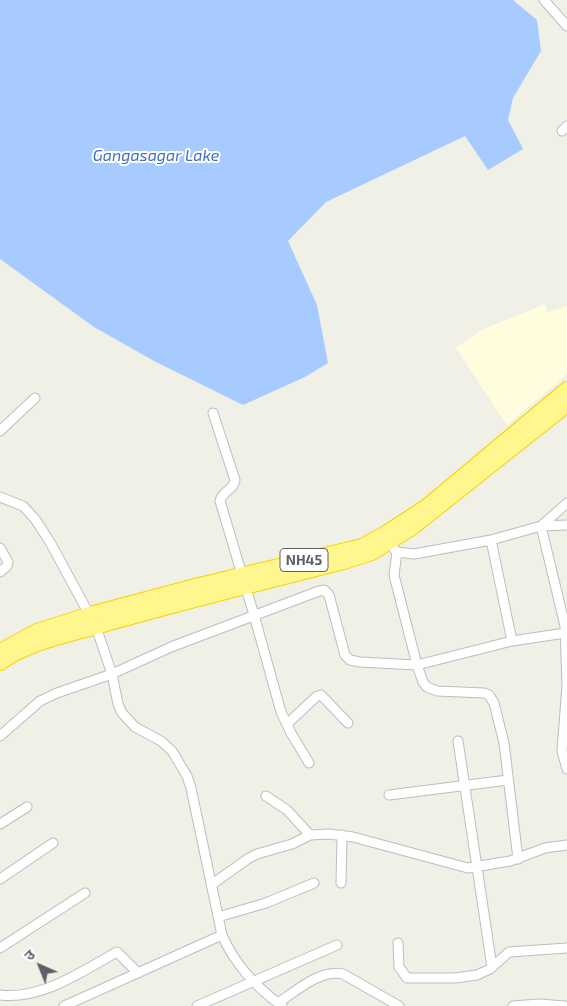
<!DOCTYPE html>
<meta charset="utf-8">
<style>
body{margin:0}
#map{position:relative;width:567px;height:1006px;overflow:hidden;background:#f0f0e6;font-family:"Exo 2","Noto Sans Devanagari",sans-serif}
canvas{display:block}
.north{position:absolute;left:15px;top:941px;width:50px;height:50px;-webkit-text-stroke:4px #fff;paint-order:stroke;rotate:316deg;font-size:14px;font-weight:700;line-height:20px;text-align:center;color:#5e6067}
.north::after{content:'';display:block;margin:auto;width:18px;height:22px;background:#5e6067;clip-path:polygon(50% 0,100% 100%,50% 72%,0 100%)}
</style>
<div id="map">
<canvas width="567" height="1006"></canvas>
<div class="north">उ</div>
</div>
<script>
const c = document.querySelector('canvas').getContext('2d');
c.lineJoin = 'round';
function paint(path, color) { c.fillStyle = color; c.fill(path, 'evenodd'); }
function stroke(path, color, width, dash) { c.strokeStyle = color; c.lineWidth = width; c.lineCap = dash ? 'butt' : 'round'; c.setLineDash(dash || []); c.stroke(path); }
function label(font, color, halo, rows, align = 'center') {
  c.font = font + ' "Exo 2",sans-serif'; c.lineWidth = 4; c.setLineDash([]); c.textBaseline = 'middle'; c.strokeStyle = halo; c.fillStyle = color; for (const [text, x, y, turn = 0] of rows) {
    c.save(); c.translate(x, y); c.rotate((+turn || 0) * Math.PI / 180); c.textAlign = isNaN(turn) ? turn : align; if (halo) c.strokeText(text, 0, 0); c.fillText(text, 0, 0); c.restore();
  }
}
const commercial = new Path2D(`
 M545 304 547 312 567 306V374L507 425 456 348 481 330Z`);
const water = new Path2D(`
 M0 0H513L537 20 541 51 513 98 508 120 523 149 488 170 465 136 326 202 288 241 317 305 328 363 305 377 243 405 154 361 94 327 0 259Z`);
const minor = new Path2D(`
 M544 0 567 26
 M562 131 567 126
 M213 413 235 480C234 490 222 491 220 501L254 615 281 712 291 733 309 763
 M0 431 35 398
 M0 497 23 506 35 519 50 542 96 627 112 674 118 704 122 713 135 727 161 741 172 751 187 776 191 788 222 935C234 963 257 988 282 1006
 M567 503 541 526 565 626 567 685 562 751 567 769
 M491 540 512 641
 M0 548 8 562 7 566 0 572
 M394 549 397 552 414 554 491 540 541 526 567 525
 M397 552 394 575 417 665 423 682 427 687 437 691 484 693 489 695 494 703 504 743 518 859
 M287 724 317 696 321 695 348 723
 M0 736 40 701 57 693 112 674 171 647 319 591 324 590 329 595 345 655 350 660 360 662 417 665 512 641 565 633
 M458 741 492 967
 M389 795 508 780
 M266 796 287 810 310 835
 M0 824 27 807
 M0 879 53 843
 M341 883 342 835
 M211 885 249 858 257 854 292 844 310 835 329 834 353 837 468 868 510 861 545 848 567 845
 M218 917 266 903 314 883
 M398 943 399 967 407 978H455L477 975 490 969 509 952 567 948
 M0 948 85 893
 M0 995C42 1000 82 971 117 952L138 973
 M278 1003C296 991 320 969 343 974L399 1006
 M64 1006 222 935
 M197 1006 337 945
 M513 1006 539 1004 565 1006`);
const highway = new Path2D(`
 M0 651 37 631 90 614 199 585 362 546 384 534 427 506 567 389
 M0 663C28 643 64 636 96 627 178 603 261 583 344 562L372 553 412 528 567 405`);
const shields = [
 [304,560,48]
];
const shieldNames = [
 ["NH45",304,560]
];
const waterNames = [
 ["Gangasagar Lake",156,156]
];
paint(commercial, '#fffddd');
paint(water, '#a7caff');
stroke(minor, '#bbbdc2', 11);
stroke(highway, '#f6d400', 16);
stroke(minor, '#fff', 9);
stroke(highway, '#fff68e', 14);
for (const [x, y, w] of shields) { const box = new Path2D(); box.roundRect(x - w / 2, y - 11.5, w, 23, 4); c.fillStyle = '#fff'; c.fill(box); stroke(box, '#5e6067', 1); }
label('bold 14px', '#5e6067', null, shieldNames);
label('italic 16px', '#456ec7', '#fff', waterNames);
</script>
